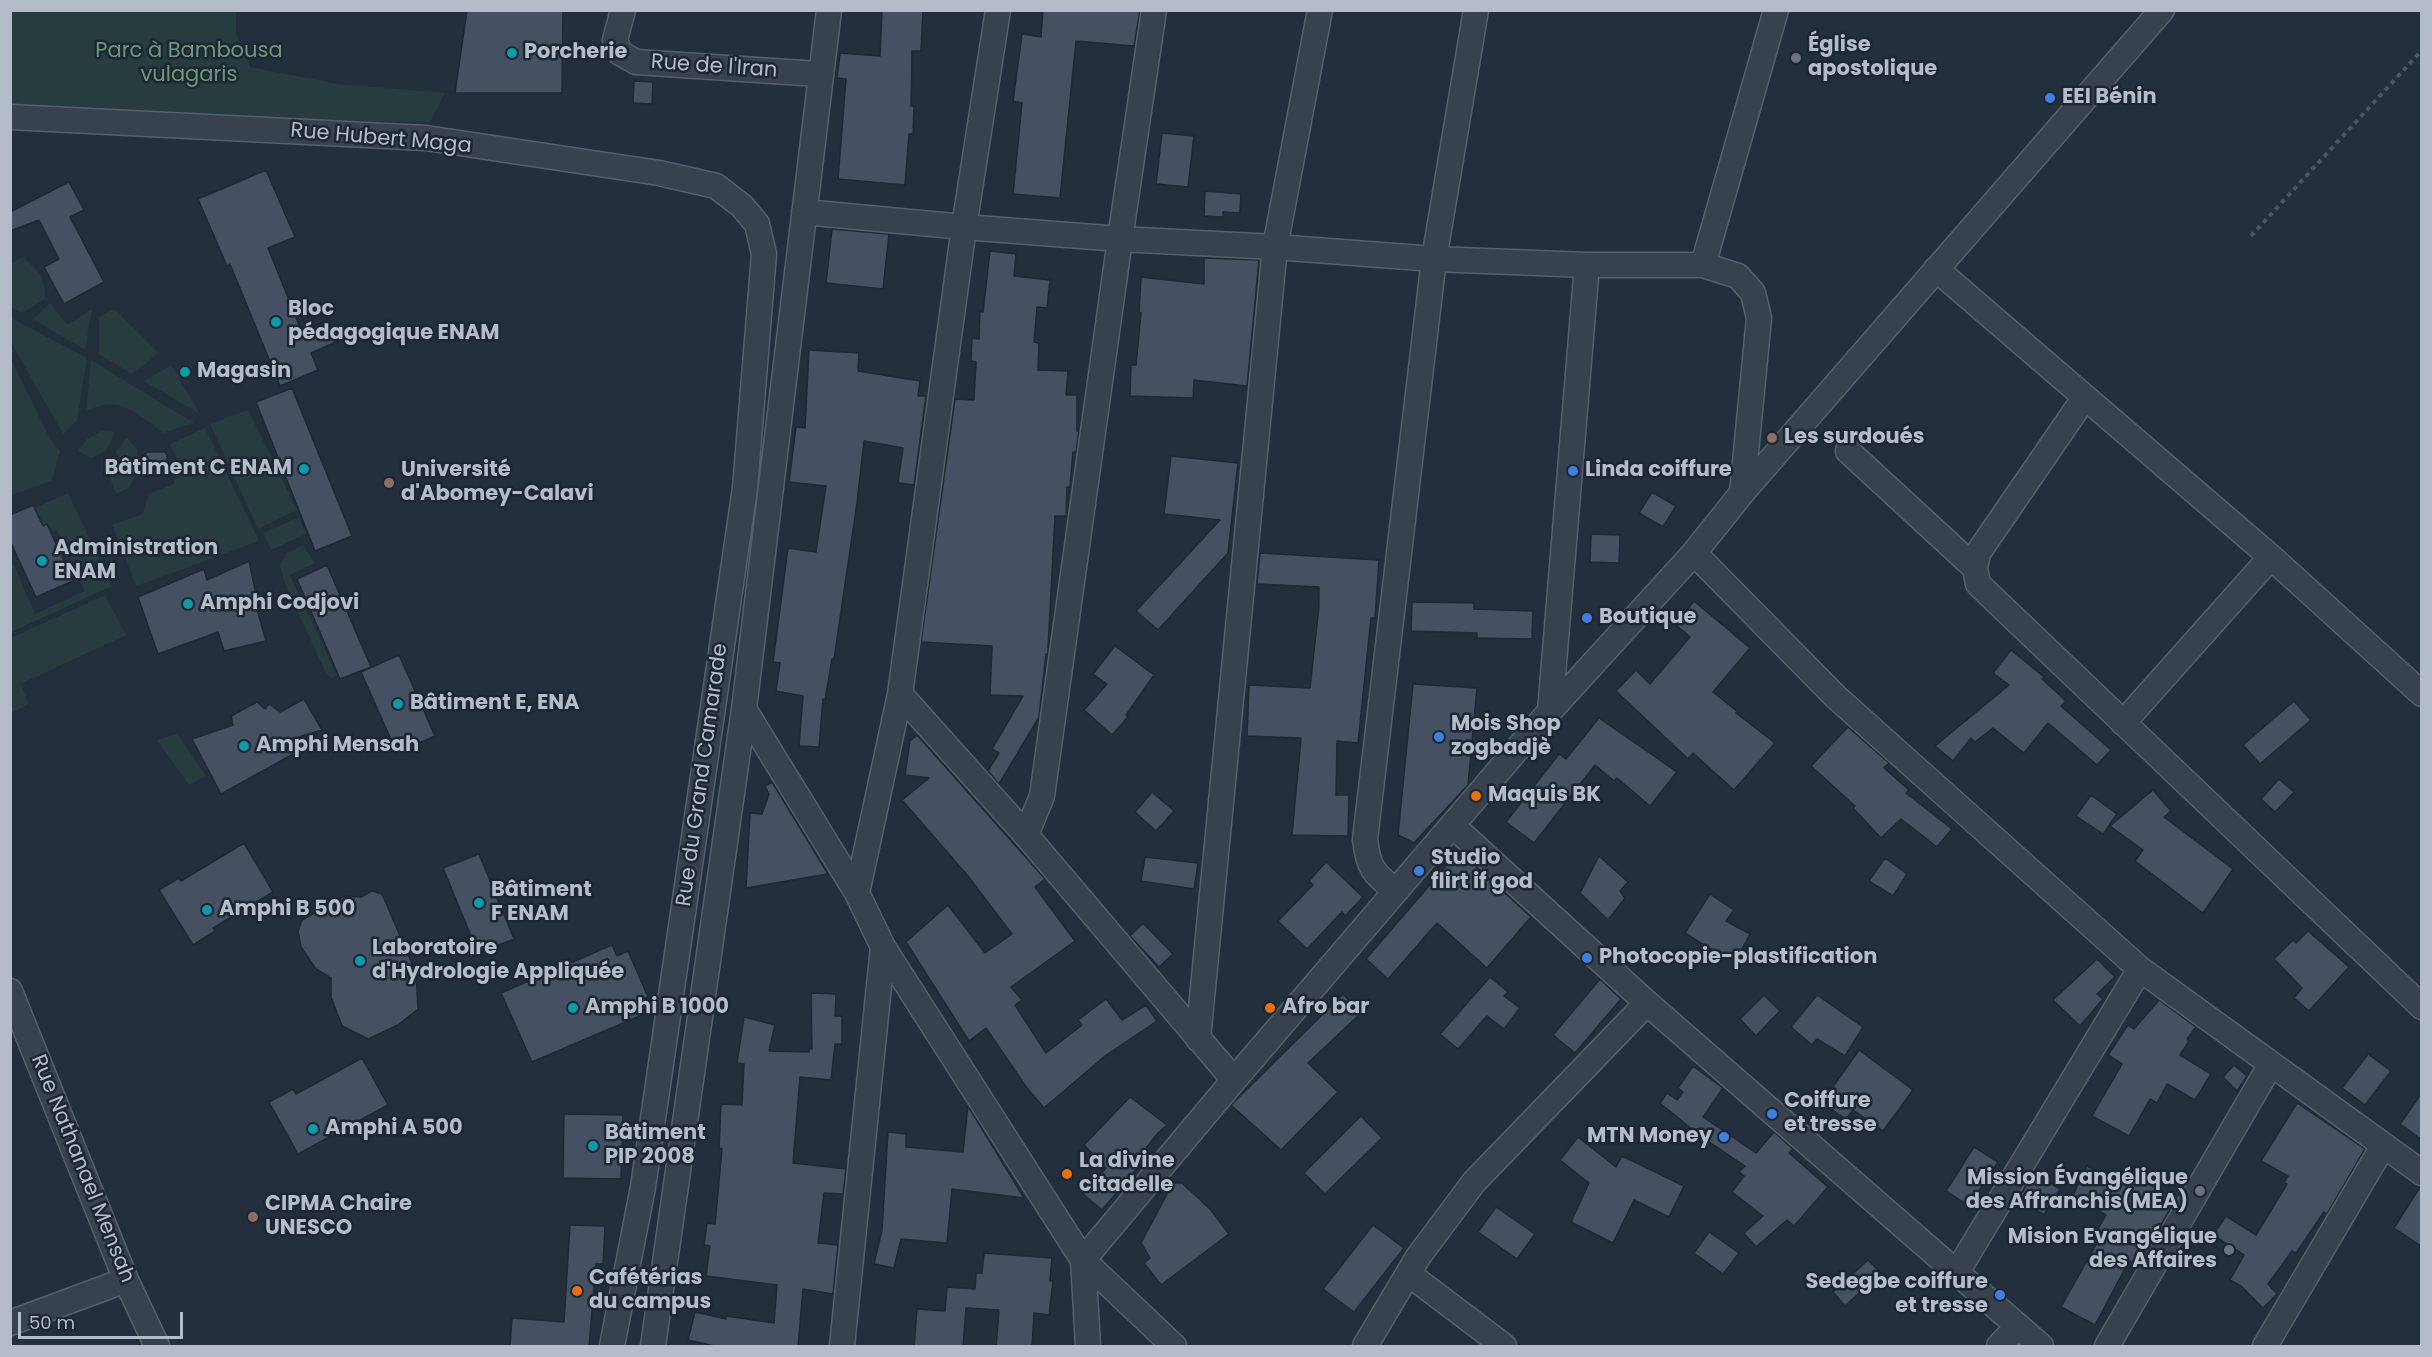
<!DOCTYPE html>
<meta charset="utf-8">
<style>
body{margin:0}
#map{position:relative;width:2432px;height:1357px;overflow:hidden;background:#242f3e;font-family:Poppins,sans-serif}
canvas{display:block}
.frame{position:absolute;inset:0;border:12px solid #b4bcc9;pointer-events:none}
.scale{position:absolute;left:18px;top:1312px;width:165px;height:27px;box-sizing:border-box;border:3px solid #b4bcc9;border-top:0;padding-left:8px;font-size:18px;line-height:21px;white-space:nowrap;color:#b4bcc9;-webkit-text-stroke:4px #1d2633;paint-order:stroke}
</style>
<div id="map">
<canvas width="2432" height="1357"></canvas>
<div class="frame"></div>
<div class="scale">50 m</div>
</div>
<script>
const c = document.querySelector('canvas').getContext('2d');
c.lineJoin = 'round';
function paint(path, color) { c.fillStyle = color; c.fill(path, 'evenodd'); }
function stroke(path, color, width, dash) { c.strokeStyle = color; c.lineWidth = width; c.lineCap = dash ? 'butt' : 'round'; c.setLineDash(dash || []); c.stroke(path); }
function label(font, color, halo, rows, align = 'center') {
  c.font = font + ' Poppins,sans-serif'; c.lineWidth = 5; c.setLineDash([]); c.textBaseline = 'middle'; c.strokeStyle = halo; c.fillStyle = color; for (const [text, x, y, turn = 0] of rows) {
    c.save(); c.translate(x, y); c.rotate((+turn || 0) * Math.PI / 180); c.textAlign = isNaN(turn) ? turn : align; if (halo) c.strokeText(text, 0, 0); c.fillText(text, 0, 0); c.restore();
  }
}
const green = new Path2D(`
 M10 11H236V33L250 67 338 84 445 93 430 122 140 117 11 107Z
 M23 257C39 272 45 276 45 299L22 313 11 307 10 264Z
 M50 303 67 325 92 309 85 350 33 319Z
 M114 309 159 353 132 374 99 354V317Z
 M11 318 87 358 77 420 63 434 11 342Z
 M11 359 50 439 60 451 52 481 11 495Z
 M91 360 194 423 163 433C137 413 121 395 86 411Z
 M171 365 200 414 144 381Z
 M248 410 297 510 258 529 210 424Z
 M205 428 259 541 136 586 112 525 143 514 148 494 174 484 178 461 170 444Z
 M102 431 115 432 107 450 91 458 78 451 87 439Z
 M127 438 136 448 139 459 122 462 115 452Z
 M119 468 139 469 130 487 116 494 109 475Z
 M68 493 112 586 11 632V567L14 565 35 614 85 591 57 530 53 532 48 523 43 525 35 508Z
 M299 517 306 534 271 550 263 533Z
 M303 545 315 563 290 575 337 676 331 678 325 671 285 584 280 565 286 554Z
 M105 595 126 635 20 684 29 704 11 713V638Z
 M177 734 206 776 189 785 157 740Z`);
const building = new Path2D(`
 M467 10H563L562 93H455Z
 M882 10H923L921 51H912L911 106H914L913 134H909L905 185 838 179 846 79 837 78 840 53 880 56Z
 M1043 10H1140L1134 46 1076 41 1060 198 1013 194 1022 103 1013 101 1022 34 1041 37Z
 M634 81 653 82 652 104 633 103Z
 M1162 133 1194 136 1188 187 1156 184Z
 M266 170 295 237 268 248 302 332 327 321 336 342 311 353 318 370 280 386 230 264 227 266 198 199Z
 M69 182 84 210 70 217 104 282 64 304 44 267 59 259 39 220 10 231V212Z
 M1205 191 1241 194 1240 213 1223 212V217L1204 216Z
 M832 229 889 234 883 289 826 283Z
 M990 251 1016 254 1014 276 1050 280 1047 308 1037 307 1034 342 1039 343 1038 370 1068 371 1066 395H1077V431H1079L1076 452H1073L1070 487H1067L1066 516H1055L1048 648V654H1046L1039 717 999 784 988 771 999 753 992 749 1023 696 990 695 992 646 921 642 955 399 974 400 976 362 971 361 972 338 979 339 980 311 983 312Z
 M1204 258 1259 260 1247 386 1194 380 1193 398 1130 396 1131 365H1136L1141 313 1139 312 1141 277 1204 284Z
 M809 350 859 353 858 371 920 381 918 396H926L914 485 898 483 903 448 864 441 857 503 834 659H832L825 700 823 699 819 747 799 746 803 696 776 691 780 663 773 662 788 548 816 552 826 486 789 482 796 427 805 428Z
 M292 388 352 536 315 551 256 402Z
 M147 452H165L167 455 168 472 166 475 147 476 144 474V455Z
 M1171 456 1238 463 1228 553 1158 630 1136 611 1220 520 1164 514Z
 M1652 492 1676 506 1663 527 1639 513Z
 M33 505 43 526 47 524 73 581 36 597 10 541V515Z
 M1591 534 1620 535 1619 563 1590 562Z
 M1260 553 1379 560 1375 618H1371L1358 743 1337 741 1336 795H1349L1348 836 1292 835 1301 738 1247 736 1249 685 1310 688 1319 606V587L1257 584Z
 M249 561 257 599H254L266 641 224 651 218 632 158 654 138 597 204 569 207 580Z
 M327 565 371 667 340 679 297 579Z
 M1694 601 1750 648 1713 692 1738 712 1736 713 1775 743 1734 790 1693 753 1688 759 1616 691 1636 670 1650 684 1690 637 1675 624Z
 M1412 602 1474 603V609L1533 611 1532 639 1477 638V633L1411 631Z
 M1115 646 1154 675 1126 715 1128 717 1112 735 1084 710 1107 684 1093 674Z
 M2011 650 2044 677 2042 679 2066 701 2061 706 2111 750 2097 765 2048 723 2024 753 1993 728 1975 742 1971 738 1953 761 1935 746 2009 685 1993 673Z
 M399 655 435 736 397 753 361 672Z
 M1413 684 1477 688 1468 785 1414 843 1398 835Z
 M304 699 322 730 286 741 297 752 221 794 192 739 233 725 231 716 257 702 265 709 269 704 280 712Z
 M2294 701 2311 720 2260 764 2243 745Z
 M1599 718 1677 772 1650 806 1617 778 1614 781 1595 765 1534 843 1506 822 1559 754 1566 759Z
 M1848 727 1889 763 1884 768 1909 790 1906 793 1952 829 1937 847 1901 819 1881 838 1853 808 1855 806 1811 766Z
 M917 735 1045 879 1035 887 1075 941 1011 987 1022 1000 1015 1005 1046 1053 1082 1025 1078 1020 1106 999 1122 1020 1146 1005 1157 1021 1105 1056 1044 1108 1027 1088 986 1028 969 1041 906 942 948 905 985 953 1012 934 968 876 902 800 929 778 905 775 910 741Z
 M2279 779 2294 792 2275 812 2261 799Z
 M772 782 828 874 746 888 750 813 762 814 769 794 765 786Z
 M2153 790 2171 811 2164 817 2233 869 2203 913 2135 861 2143 850 2110 826Z
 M1152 792 1174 811 1156 831 1135 812Z
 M2091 795 2117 814 2103 834 2076 816Z
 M244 843 273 892 213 928 215 931 193 945 159 890 179 878 181 881Z
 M1459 851 1531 917 1487 968 1437 923 1388 979 1366 959Z
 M479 854 514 939 478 953 443 868Z
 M1599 856 1628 882 1620 891 1625 898 1608 920 1580 893Z
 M1145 857 1198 863 1194 889 1141 881Z
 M1885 858 1907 874 1893 896 1869 881Z
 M1326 862 1363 897 1345 916 1342 912 1307 949 1278 921 1313 885 1309 881Z
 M372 891 382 894 416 973 418 1009 398 1025 368 1039 342 1026 331 997V978L316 969 301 947 298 931 302 920 344 896 361 897Z
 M1710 894 1734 910 1726 921 1750 934 1736 960 1709 948 1685 933Z
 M1143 923 1173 954 1159 967 1130 936Z
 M2308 931 2349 967 2309 1011 2294 998 2302 988 2274 959 2293 940 2296 943Z
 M612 945 617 956 628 951 648 997 636 1002 642 1015 532 1062 501 993Z
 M2097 959 2115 977 2097 994 2103 999 2080 1026 2053 1000Z
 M1490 977 1508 992 1504 996 1520 1008 1504 1029 1487 1016 1458 1049 1440 1034Z
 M1600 979 1621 999 1575 1053 1553 1035Z
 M811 993 836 994 835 1016H842V1044H835L831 1080 800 1077 793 1163 846 1169 843 1194 824 1193 818 1243 838 1245 833 1294 803 1289 798 1347H719L688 1340 695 1312 726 1319V1316L774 1323 777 1285 706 1276 710 1246 704 1245 707 1223 715 1224 722 1149 719 1148 721 1104 742 1105 744 1064 737 1063 744 1017 775 1025 769 1051 809 1052 810 1048 812 1049Z
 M1343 994 1361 1013 1308 1063 1338 1092 1281 1150 1231 1105Z
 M1764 995 1780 1011 1756 1036 1740 1019Z
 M1817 995 1863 1027 1845 1056 1817 1039 1812 1045 1791 1027Z
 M2159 1000 2196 1027 2187 1039 2189 1041 2180 1055 2211 1074 2195 1100 2167 1084 2157 1103 2150 1099 2129 1136 2092 1116 2122 1064 2108 1055 2128 1025 2134 1029Z
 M1859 1050 1913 1090 1883 1131 1853 1110 1846 1119 1825 1105V1098Z
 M2368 1054 2391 1071 2365 1105 2342 1088Z
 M362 1058 388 1105 298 1154 269 1102 293 1089 296 1094Z
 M2234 1065 2247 1076 2237 1091 2223 1077Z
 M1693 1066 1723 1088 1703 1117 1756 1153 1774 1132 1793 1149 1789 1153 1828 1187 1794 1226 1787 1220 1756 1247 1744 1233 1763 1216 1732 1192 1744 1176 1739 1172 1745 1166 1699 1135 1660 1103 1667 1093 1677 1100 1683 1092 1678 1088Z
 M2421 1094V1139L2400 1124Z
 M1130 1097 1167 1125 1158 1133 1143 1152 1148 1156 1102 1210 1083 1194 1106 1168 1084 1145Z
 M2297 1103 2365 1149 2327 1214 2324 1212 2296 1253 2292 1251 2268 1284 2277 1294 2263 1308 2241 1286 2230 1280 2244 1255 2213 1235 2226 1216 2256 1235 2287 1184 2284 1182 2288 1176 2261 1161Z
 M968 1106 1024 1198 952 1189 947 1243 901 1239 894 1268 874 1264 882 1230 888 1132 906 1134V1147L963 1152Z
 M564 1114 623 1115 621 1179 563 1178Z
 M1361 1116 1382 1138 1325 1194 1304 1173Z
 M1578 1137 1616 1167 1622 1156 1684 1186 1669 1217 1634 1200 1613 1243 1571 1222 1589 1183 1560 1160Z
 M1974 1147 1998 1162 1969 1206 1946 1191Z
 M2087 1166 2124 1184 2130 1173 2176 1199 2137 1266 2129 1261 2095 1325 2061 1307 2097 1243 2092 1240 2106 1215 2073 1195Z
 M2034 1173 2060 1189 2044 1215 2018 1199Z
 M1173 1183H1182L1210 1209 1229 1234 1161 1285 1144 1263 1150 1258 1141 1243Z
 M2420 1187H2421V1246L2394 1228Z
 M1496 1207 1535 1234 1517 1259 1478 1232Z
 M570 1225 605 1226 603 1264H596L589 1347H510L512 1318 564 1322Z
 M1373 1225 1404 1248 1354 1312 1323 1289Z
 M1709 1232 1739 1253 1723 1274 1694 1253Z
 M984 1253 1052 1258 1050 1281H1053L1049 1315 1034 1313 1032 1347H996L999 1310 966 1308 963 1347H914L917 1309 945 1311 947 1287 975 1289 976 1273H982Z
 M1868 1260 1881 1273 1845 1306 1833 1292Z`);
const path = new Path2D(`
 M2251 236 2422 50`);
const minor = new Path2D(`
 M623 10 615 40 620 53 636 62 818 74
 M10 117 426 138 659 173 716 186 742 206 757 224 764 254 745 488 643 1187 612 1346
 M804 212 964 227 1120 239 1275 247 1434 259 1587 265H1703L1738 276 1753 293 1759 318 1742 493
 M1703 265 1776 10
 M1936 269 2271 557 2422 694
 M2085 397 1978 553 1975 568 1978 584 2422 1007
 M1848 451 1975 568
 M1694 553 1836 697 2140 969 2422 1173
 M900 694 1026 835 1234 1080
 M744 709 857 893 883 947 1083 1260 1174 1346
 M1550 711 1587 265
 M2123 723 2271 557
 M1453 826 1647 1003 2041 1346
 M1026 835 1042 796 1120 239 1154 10
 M1396 891C1374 874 1368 868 1365 839L1434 259 1476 10
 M857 893 900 694 964 227 998 10
 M10 991 126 1280 157 1346
 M1198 1039 1275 247 1320 10
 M1957 1272 2140 969
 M1410 1275 1504 1346
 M10 1323 126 1280
 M653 1346 744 709 829 10
 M842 1346 883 947
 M1088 1346 1083 1260 1234 1080 1550 711 1694 553 1742 493 2162 10
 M1365 1346 1418 1257 1474 1182 1647 1003
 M1999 1346 2017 1327
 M2107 1346 2271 1064
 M2265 1346 2383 1146`);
const markers = [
 [512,53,6,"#0f9aa8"],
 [1796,58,6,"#6b7280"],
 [2050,98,6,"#3f7fe0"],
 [276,322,6,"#0f9aa8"],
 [185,372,6,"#0f9aa8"],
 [1772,438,6,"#8d6e63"],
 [304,469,6,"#0f9aa8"],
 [1573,471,6,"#3f7fe0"],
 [389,483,6,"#8d6e63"],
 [42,561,6,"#0f9aa8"],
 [188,604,6,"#0f9aa8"],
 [1587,618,6,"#3f7fe0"],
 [398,704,6,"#0f9aa8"],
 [1439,737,6,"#3f7fe0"],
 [244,746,6,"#0f9aa8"],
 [1476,796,6,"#e8710a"],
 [1419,871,6,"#3f7fe0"],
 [479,903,6,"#0f9aa8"],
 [207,910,6,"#0f9aa8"],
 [1587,958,6,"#3f7fe0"],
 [360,961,6,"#0f9aa8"],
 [573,1008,6,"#0f9aa8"],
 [1270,1008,6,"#e8710a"],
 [1772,1114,6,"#3f7fe0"],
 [313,1129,6,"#0f9aa8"],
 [1724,1137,6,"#3f7fe0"],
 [593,1146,6,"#0f9aa8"],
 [1067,1174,6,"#e8710a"],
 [2200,1191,6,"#6b7280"],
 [253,1217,6,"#8d6e63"],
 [2229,1250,6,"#6b7280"],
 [577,1291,6,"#e8710a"],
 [2000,1295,6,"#3f7fe0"]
];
const poiNames = [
 ["Église",1808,46],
 ["apostolique",1808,70],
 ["Porcherie",524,53],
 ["EEI Bénin",2062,98],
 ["Bloc",288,310],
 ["pédagogique ENAM",288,334],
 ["Magasin",197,372],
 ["Les surdoués",1784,438],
 ["Bâtiment C ENAM",292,469,"right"],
 ["Université",401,471],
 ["d'Abomey-Calavi",401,495],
 ["Linda coiffure",1585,471],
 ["Administration",54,549],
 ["ENAM",54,573],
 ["Amphi Codjovi",200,604],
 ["Boutique",1599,618],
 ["Bâtiment E, ENA",410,704],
 ["Mois Shop",1451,725],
 ["zogbadjè",1451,749],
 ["Amphi Mensah",256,746],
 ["Maquis BK",1488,796],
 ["Studio",1431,859],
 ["flirt if god",1431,883],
 ["Bâtiment",491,891],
 ["F ENAM",491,915],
 ["Amphi B 500",219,910],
 ["Laboratoire",372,949],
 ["d'Hydrologie Appliquée",372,973],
 ["Photocopie-plastification",1599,958],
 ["Amphi B 1000",585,1008],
 ["Afro bar",1282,1008],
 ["Coiffure",1784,1102],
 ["et tresse",1784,1126],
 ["Amphi A 500",325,1129],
 ["Bâtiment",605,1134],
 ["PIP 2008",605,1158],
 ["MTN Money",1712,1137,"right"],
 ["La divine",1079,1162],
 ["citadelle",1079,1186],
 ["Mission Évangélique",2188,1179,"right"],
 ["des Affranchis(MEA)",2188,1203,"right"],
 ["CIPMA Chaire",265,1205],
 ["UNESCO",265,1229],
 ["Mision Evangélique",2217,1238,"right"],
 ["des Affaires",2217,1262,"right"],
 ["Cafétérias",589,1279],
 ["du campus",589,1303],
 ["Sedegbe coiffure",1988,1283,"right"],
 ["et tresse",1988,1307,"right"]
];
const parkNames = [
 ["Parc à Bambousa",189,52],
 ["vulagaris",189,76]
];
const streetNames = [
 ["Rue de l'Iran",714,67,4],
 ["Rue Hubert Maga",381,139,5],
 ["Rue du Grand Camarade",703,775,-82],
 ["Rue Nathanael Mensah",82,1169,68]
];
paint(green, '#263c3f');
paint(building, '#455162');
stroke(building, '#1f2835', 1.5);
stroke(minor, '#565f6c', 27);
stroke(path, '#44595c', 4, [4.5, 4.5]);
stroke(minor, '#38414e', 24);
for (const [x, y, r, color] of markers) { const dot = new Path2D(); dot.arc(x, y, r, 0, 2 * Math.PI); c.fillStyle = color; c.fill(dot); stroke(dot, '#1d2633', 2); }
label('bold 21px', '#b4bcc9', '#1d2633', poiNames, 'left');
label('21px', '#6b9a76', '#1d2633', parkNames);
label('21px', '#b4bcc9', '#1d2633', streetNames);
</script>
